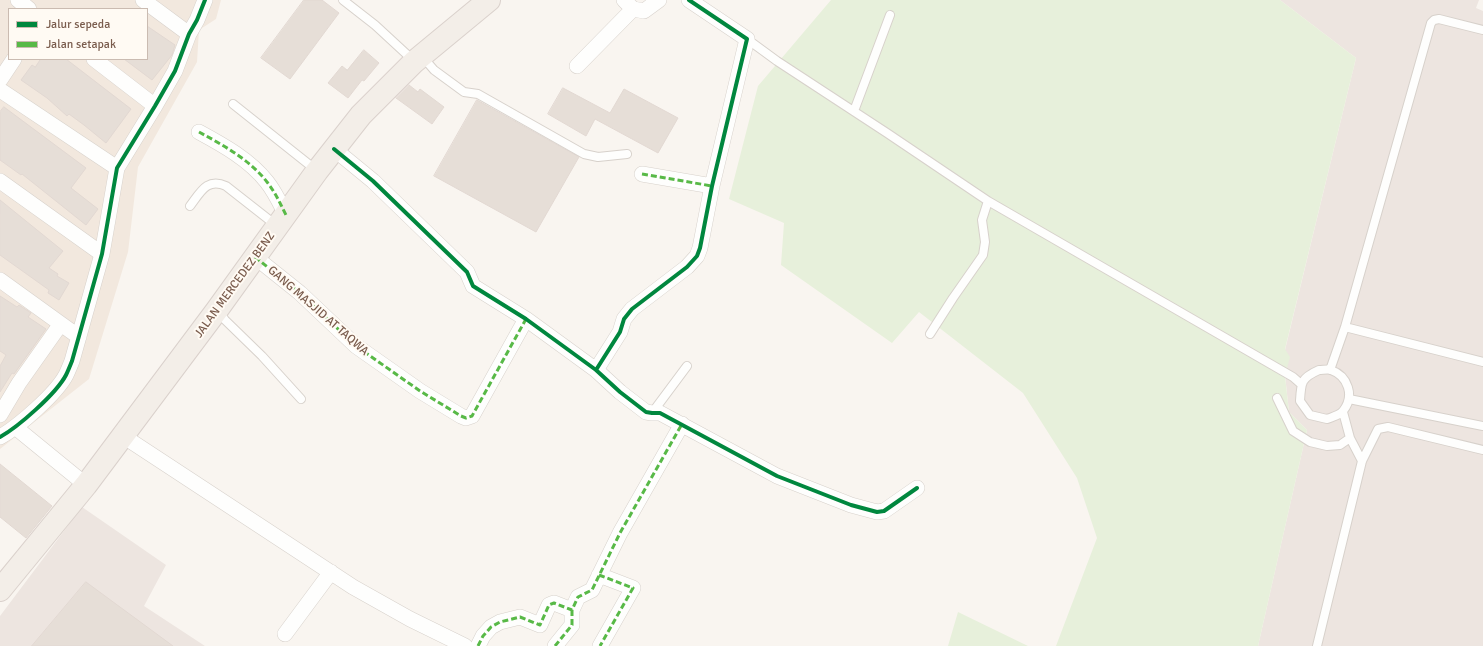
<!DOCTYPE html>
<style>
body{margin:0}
#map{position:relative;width:1483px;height:646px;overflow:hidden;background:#f9f5f0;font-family:Signika,sans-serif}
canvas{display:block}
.legend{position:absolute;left:8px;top:8px;width:140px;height:52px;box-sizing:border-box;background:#fffaf3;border:1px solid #cabbb1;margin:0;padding:5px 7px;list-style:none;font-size:12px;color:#7a5c4d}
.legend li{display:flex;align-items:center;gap:8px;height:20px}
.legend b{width:20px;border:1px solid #cabbb1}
</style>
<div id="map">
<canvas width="1483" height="646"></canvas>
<ul class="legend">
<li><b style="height:5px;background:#00873e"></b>Jalur sepeda</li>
<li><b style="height:5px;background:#58b947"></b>Jalan setapak</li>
</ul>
</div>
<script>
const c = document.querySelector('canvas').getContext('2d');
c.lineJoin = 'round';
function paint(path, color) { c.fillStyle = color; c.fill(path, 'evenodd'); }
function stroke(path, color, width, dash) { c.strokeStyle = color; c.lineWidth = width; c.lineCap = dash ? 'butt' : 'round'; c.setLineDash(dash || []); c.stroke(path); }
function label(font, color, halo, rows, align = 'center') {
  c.font = font + ' Signika,sans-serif'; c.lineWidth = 4; c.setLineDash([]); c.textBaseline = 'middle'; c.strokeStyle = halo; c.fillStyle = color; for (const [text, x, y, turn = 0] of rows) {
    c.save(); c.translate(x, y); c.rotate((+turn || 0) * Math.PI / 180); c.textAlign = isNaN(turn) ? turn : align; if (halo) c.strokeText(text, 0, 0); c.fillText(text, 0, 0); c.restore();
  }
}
const residential = new Path2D(`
 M0 0H221L216 19 199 30 197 62 138 167 128 252 89 379 0 449ZM9 9H147V59H9Z`);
const industrial = new Path2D(`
 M1280 0H1479L1476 8 1483 11V646H1258L1307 430 1289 412 1285 375V350L1356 58Z
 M82 507 166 565 144 606 205 646H0V616Z`);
const green = new Path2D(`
 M831 0H1280L1356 58 1285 349 1290 357 1285 376 1289 412 1307 430 1258 646H1056L1097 538 1077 478 1023 393 919 312 892 343 781 265 784 223 729 199 758 86Z
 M958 612 1028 646H948Z`);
const building = new Path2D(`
 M304 0H322L339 13 290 79 261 58Z
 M147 26 175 45 172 55 152 80 124 59H147Z
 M364 50 379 63 364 81 362 80 348 98 328 83 342 66 347 70Z
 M41 59H66L131 109 106 143 84 125 69 114 67 116 47 98 21 80 32 65 35 67Z
 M409 85 418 92 420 89 444 107 432 124 396 98Z
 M563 88 610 113 624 89 678 118 658 153 595 119 586 136 548 114Z
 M477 100 579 157 536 232 434 176Z
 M4 107 86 168 71 188 98 209 86 225 22 174 21 175 0 160V112Z
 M0 200 63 251 49 268 58 274 57 276 69 283 59 300 48 293 49 290 0 255Z
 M0 296 17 307 19 305 31 313 28 317 46 329 14 374 12 373 0 392V366L6 355 0 351Z
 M0 464 52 506 26 538 0 517Z
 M86 582 173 646H32Z`);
const service = new Path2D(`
 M343 0 375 25 414 61
 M747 39 777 61 887 133 988 201 1293 377 1301 384
 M422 56 434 70 464 92 478 94 584 154 598 157 627 154
 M233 104 316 170
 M854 111 890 15
 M190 206C200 193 207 177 226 186L277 226
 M218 311 225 320 262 356 301 399
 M1345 327 1483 362
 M930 334 953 298 983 255 985 242 982 220 988 201
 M1319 370C1323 370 1328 369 1331 370 1348 376 1355 396 1343 411 1340 415 1332 417 1327 419L1310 415 1300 401C1301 382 1301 378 1319 370Z
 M1330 370 1345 327 1431 23 1434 20 1439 19 1483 30
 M1277 398 1293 431 1310 442 1327 446 1340 445 1350 438
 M1349 399 1483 426
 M1343 412 1350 438 1362 461
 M652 413 687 366
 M1317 646 1362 461 1378 429 1388 427 1483 450`);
const minor = new Path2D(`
 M18 0 29 9
 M143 0 189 34
 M624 0 633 9 644 11 659 0
 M94 59 155 106
 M577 66 633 9
 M0 80 14 59
 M0 90 117 168
 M199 132C223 145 250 160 267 182 275 192 280 203 286 215
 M334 149 373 181 467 272 473 286 526 319 596 370 620 392 646 412 652 413H660L777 476 851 505 877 512 884 511 917 488
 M642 174 712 186
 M0 181 102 254
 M255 257 300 293 356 346 420 391 461 416 466 418 472 416 526 319
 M0 280 79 337
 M596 370 620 332 624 319 632 309 687 267 697 256 700 248 712 186 747 39 689 0
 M0 415 19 383 60 325
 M15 427 86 485
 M123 436 353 587 410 619 465 646
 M0 437C18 427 56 394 66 375 68 371 70 366 72 361L102 254 117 168 155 106 175 71 189 34 197 20 205 0
 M599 575 633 588 600 646
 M285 634 331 572
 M478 646 483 636 491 627 500 622 520 617 540 625 549 605 554 603 572 610 578 597 592 590 620 533 682 424
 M555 646 572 625V610`);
const primary = new Path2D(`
 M0 590 86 485 217 310 317 171 361 115 414 62 489 0`);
const quiet = new Path2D(`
 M199 132C223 145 250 160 267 182 275 192 280 203 286 215
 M642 174 712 186
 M255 257 300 293 356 346 420 391 461 416 466 418 472 416 526 319
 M599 575 633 588 600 646
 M478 646 483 636 491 627 500 622 520 617 540 625 549 605 554 603 572 610 578 597 592 590 620 533 682 424
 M555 646 572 625V610`);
const cycleway = new Path2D(`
 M334 149 373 181 467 272 473 286 526 319 596 370 620 392 646 412 652 413H660L777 476 851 505 877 512 884 511 917 488
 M596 370 620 332 624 319 632 309 687 267 697 256 700 248 712 186 747 39 689 0
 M0 437C18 427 56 394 66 375 68 371 70 366 72 361L102 254 117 168 155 106 175 71 189 34 197 20 205 0`);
const streetNames = [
 ["JALAN MERCEDEZ BENZ",235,285,-54],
 ["GANG MASJID AT TAQWA",318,311,41]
];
paint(residential, '#f2e8de');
paint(industrial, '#ede5e0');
paint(green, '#e7f0db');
paint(building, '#e6ded7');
stroke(building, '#e2d8d2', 1);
stroke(service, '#d7d1cb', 10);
stroke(minor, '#d7d1cb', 16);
stroke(primary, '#dad1cc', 24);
stroke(service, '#fefefd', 8);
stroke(minor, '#fefefd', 15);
stroke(primary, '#f3eee8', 22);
stroke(quiet, '#58b947', 3, [6, 3]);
stroke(cycleway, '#00873e', 4);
label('12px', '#7a5c4d', '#fffaf3', streetNames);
</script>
